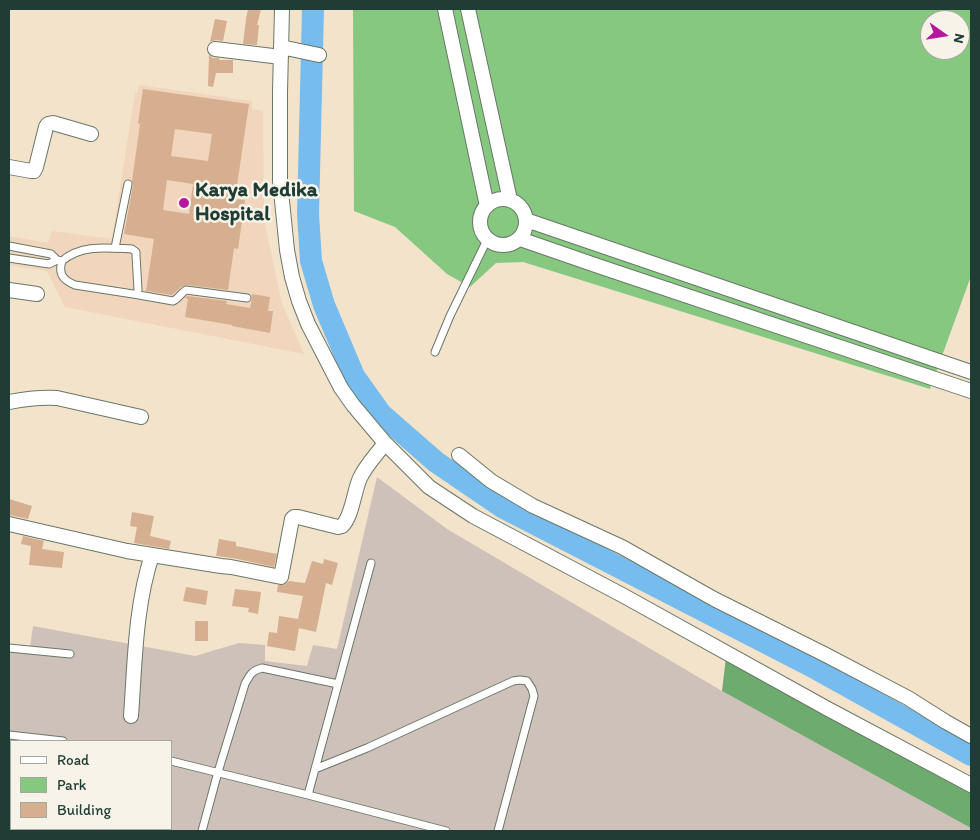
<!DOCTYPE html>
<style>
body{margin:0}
#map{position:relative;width:980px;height:840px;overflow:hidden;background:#f2e3ca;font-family:Itim,sans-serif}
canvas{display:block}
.frame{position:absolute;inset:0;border:10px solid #1f3d34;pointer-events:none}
.legend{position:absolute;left:10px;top:740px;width:162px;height:90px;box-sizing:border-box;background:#f7f3e8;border:1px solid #a1aaa0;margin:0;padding:6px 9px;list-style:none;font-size:15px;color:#1f3d34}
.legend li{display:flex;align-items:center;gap:10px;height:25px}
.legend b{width:25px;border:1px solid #a1aaa0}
.north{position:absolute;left:920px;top:10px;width:50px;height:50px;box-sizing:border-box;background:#f7f3e8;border:1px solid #a1aaa0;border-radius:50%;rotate:103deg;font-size:14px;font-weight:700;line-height:20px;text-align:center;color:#1f3d34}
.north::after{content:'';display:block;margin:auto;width:18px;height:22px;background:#b5179e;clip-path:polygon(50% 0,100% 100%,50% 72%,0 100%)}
</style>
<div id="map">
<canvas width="980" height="840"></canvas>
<div class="frame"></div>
<ul class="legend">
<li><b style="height:6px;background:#fff"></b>Road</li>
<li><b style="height:14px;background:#87c880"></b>Park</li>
<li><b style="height:14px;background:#d5af8f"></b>Building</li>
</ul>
<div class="north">N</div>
</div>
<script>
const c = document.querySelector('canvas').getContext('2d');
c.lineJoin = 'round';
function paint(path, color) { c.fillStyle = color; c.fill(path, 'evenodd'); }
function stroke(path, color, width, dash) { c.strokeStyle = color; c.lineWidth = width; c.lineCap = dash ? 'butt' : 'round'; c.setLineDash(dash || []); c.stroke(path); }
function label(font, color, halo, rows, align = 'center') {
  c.font = font + ' Itim,sans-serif'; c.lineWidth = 5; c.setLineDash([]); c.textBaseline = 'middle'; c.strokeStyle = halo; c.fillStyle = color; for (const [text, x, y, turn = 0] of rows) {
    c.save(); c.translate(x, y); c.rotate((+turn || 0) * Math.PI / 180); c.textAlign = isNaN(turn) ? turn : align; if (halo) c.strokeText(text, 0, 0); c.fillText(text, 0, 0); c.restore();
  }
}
const built = new Path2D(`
 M139 85 252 101V109L263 111 264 220 282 304 304 354 65 307 47 271 9 265V236L48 243 52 231 112 239 135 93H137Z`);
const industrial = new Path2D(`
 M377 477 447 529 722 691 971 826V831H9V645L30 647 33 626 195 656 239 643 265 645V661L307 666 313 645 337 649ZM11 741H171V829H11Z`);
const green = new Path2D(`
 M353 9H971V276L930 389 523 262 496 263 470 287 447 274 395 227 354 211ZM930 20H960V50H930Z`);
const forest = new Path2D(`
 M727 649 971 785V828L722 691Z`);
const river = new Path2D(`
 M313 9 308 214 311 261 324 305 354 376 381 414 436 462 502 507 811 666 971 755`);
const building = new Path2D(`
 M248 9H261L257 25H259L257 45 243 44 246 19Z
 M215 19 227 21 223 41 216 40 210 42Z
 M209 55 213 58H219V60H233V73H216L213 87 208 86Z
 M143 89 249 104 235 199 245 200 238 249 234 248 228 290 187 285 181 287 172 295 146 291 154 239 124 234 133 185 132 181 140 124 138 123ZM175 129 212 134 208 161 171 156ZM167 180 193 184 189 214 163 210Z
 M252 294 270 297 268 311H273L270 333 232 326V325L185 317 188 299 185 298 187 296 227 301 226 304 250 308 252 299Z
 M9 499 32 506 28 519 9 515Z
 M132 512 154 516 150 536 171 541 169 549 134 543 137 527 130 526Z
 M23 536 44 541 42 549 64 552 62 568 29 565 31 546 21 544Z
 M219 539 236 542V546L277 554 274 567 233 558 216 556Z
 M324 559 338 563 332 585 326 583 316 632 299 628 295 651 267 646 269 632 277 633 279 616 298 619 303 596 277 592 278 585H284L289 581 305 583 312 561 323 564Z
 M186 587 208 591 206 605 183 601Z
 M235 589 261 592 258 614 248 612 249 608 232 606Z
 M195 621H208V641H195Z`);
const service = new Path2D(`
 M9 246 51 254 57 260
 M115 248 128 184
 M9 258 49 264 57 260 62 261C81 244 108 248 132 249L136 252V255L138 290 137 294
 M62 261C58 274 63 280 75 285L133 294 173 301C178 299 181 293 186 290L247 298
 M435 352 450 316 487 240
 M9 648 70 654
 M9 735 63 741
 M171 761 308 795 446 831
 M9 764 11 765
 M315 769 371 563
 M9 792 11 793
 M308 795 315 769 367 748 513 681 520 680 527 681 532 689 534 696 498 831
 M9 824H11
 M27 829 35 831
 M54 831 55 829
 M74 831 75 829
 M202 831 218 772 245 684C250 675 251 671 262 668L338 684`);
const minor = new Path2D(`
 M282 9 280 92V181L287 250 292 277 299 301 308 324 341 388 353 405 385 443 429 487 473 516 624 596 828 709 971 785
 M445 9 487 206
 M468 9 510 200
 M281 47 319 55
 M215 49 281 57
 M9 167 31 171H34L36 167 46 127 48 124 53 123 91 134
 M480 222a23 23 0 1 1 46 0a23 23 0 1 1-46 0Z
 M526 220 971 372
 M520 239 601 267 971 391
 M9 290 37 294
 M9 402C25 399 41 397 57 398L141 417
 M459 455 491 481 533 506 622 547 714 599 826 655 908 698 946 722 971 736
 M9 524 127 551 221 566 231 567 281 577 292 519 294 517H298L338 527 342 526C352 517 354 491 360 478 366 465 377 454 385 443
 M131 716C135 662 135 607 152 555`);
const markers = [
 [184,203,6,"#b5179e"]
];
const poiNames = [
 ["Karya Medika",195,191],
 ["Hospital",195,215]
];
paint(built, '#f1d5bd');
paint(industrial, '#cec1ba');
paint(green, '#87c880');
paint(forest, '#6dac6e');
stroke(river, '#77bcee', 22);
paint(building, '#d5af8f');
stroke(service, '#697768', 9);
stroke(minor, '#697768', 16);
stroke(service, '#fff', 7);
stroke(minor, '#fff', 14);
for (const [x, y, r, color] of markers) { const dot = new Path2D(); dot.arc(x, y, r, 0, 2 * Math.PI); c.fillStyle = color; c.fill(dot); stroke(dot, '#f7f3e8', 2); }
label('bold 21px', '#1f3d34', '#f7f3e8', poiNames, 'left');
</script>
